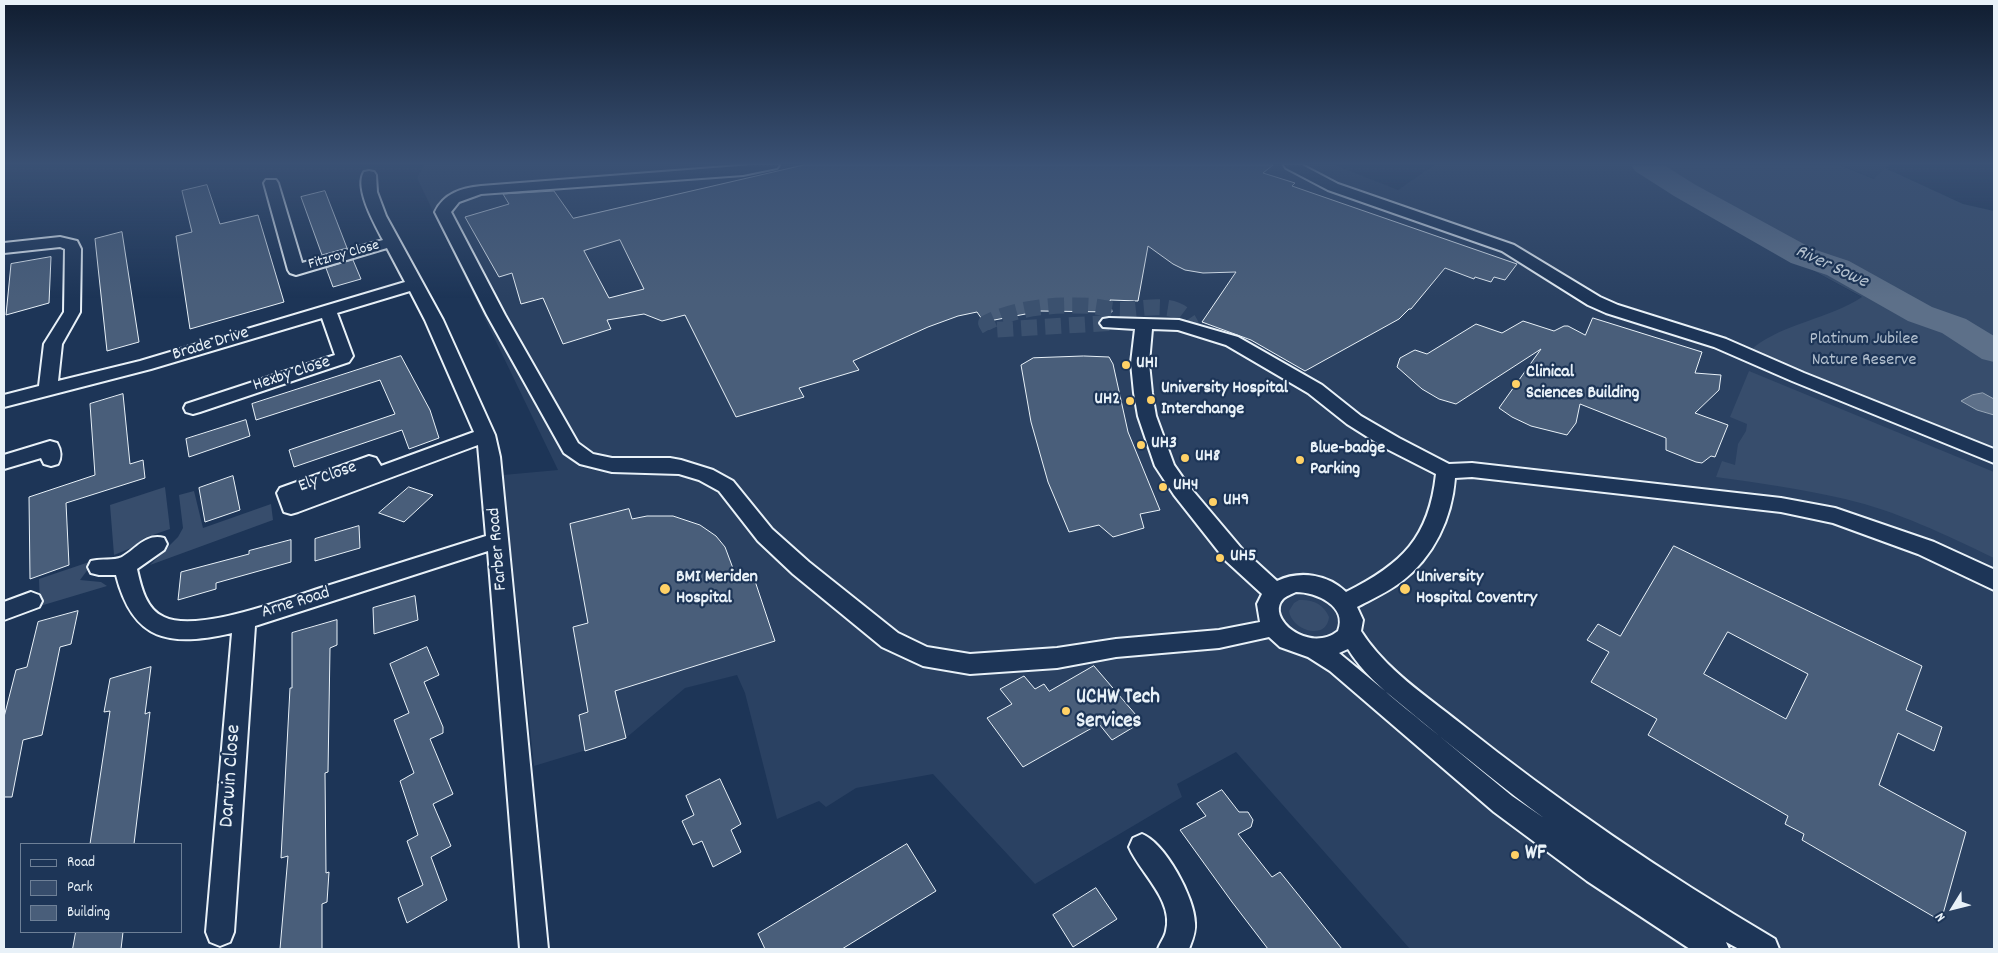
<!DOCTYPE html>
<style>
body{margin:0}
#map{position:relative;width:1998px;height:953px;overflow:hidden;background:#1d3557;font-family:Dekko,sans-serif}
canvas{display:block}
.frame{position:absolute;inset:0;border:5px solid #e8f1f8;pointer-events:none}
.legend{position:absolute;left:20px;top:843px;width:162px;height:90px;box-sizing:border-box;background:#1d3557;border:1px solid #6e8097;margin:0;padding:6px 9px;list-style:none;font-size:15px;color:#e8f1f8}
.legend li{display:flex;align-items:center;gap:10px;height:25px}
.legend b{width:25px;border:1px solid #6e8097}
.north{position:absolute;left:1928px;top:883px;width:50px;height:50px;-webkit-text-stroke:4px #1d3557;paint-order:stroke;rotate:234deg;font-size:14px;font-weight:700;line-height:20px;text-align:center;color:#e8f1f8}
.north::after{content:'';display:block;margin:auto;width:18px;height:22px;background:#e8f1f8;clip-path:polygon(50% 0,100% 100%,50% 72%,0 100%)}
</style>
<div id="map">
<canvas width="1998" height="953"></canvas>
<div class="frame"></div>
<ul class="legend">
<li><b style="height:6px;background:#1d3557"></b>Road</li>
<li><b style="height:14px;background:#374d6c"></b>Park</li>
<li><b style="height:14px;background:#495e7a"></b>Building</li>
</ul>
<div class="north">N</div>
</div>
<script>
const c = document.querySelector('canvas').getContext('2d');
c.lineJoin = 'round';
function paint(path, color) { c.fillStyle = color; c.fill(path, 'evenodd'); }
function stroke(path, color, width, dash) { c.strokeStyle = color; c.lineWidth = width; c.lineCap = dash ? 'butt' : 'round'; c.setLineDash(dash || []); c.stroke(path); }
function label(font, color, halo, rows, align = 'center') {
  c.font = font + ' Dekko,sans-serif'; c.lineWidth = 4.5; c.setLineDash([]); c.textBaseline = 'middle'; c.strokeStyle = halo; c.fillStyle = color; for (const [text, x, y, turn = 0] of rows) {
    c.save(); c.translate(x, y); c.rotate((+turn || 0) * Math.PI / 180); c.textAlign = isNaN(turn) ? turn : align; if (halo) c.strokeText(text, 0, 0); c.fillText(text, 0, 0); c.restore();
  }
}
const built = new Path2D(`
 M424 165H1335L1398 190 1434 165H1630L1665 190 1994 369V949H1410L1236 752 1177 784 1182 797 1035 884 933 774 856 788 826 807 819 801 777 819 745 693 737 675 685 688 626 738 534 766 503 475 558 470 417 178Z
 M1840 165H1889L1875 179Z`);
const green = new Path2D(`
 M1630 165H1840L1874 179 1885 168 1963 204 1994 211V455L1761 360 1753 348C1784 323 1829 319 1862 297L1665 190Z
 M1749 371 1994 472V558C1946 535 1897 511 1845 499 1802 489 1759 483 1716 477L1722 461 1735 465 1738 444 1746 431 1747 424 1730 417Z
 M165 487 170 529 144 538 136 546 114 555 110 505Z
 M194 491 203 528 271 504 273 520 150 565 178 537 183 528 179 495Z
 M95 560 80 580 101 582 107 586 40 606 39 579Z
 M1299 600C1312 599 1324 604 1329 617 1327 641 1292 631 1289 611L1294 603Z`);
const water = new Path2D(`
 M1983 393 1994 399V415L1977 410 1961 401 1972 395Z`);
const river = new Path2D(`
 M1631 165H1664L1694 184 1813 249 1849 261 1932 307 1966 319 1994 336V362L1982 359 1942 333 1908 321 1827 275 1791 263 1674 196 1635 171Z`);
const building = new Path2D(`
 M804 165H1273L1263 173 1295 183 1292 186 1517 264 1505 280 1494 277 1491 282 1475 277 1474 279 1445 268 1411 309H1409L1399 319 1305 371 1251 340 1202 322 1236 272 1203 273 1185 270 1173 264 1148 246 1138 301 1110 300 1112 312 1041 311 984 322 977 312 958 316 928 327 853 361 859 370 799 388 804 397 736 417 685 315 662 321 644 314 607 320 611 329 563 344 543 298 521 304 512 273 499 277 465 217 509 204 503 194 554 191 573 218ZM620 240 644 289 609 298 584 251Z
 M207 185 220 224 258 215 284 302 190 329 176 236 192 232 182 191Z
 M325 191 347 248 322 255 301 197Z
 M122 232 139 342 107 351 95 239Z
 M51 257 49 303 6 315 11 264Z
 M353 260 361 279 333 287 326 268Z
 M1593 318 1702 352 1695 373 1721 375 1719 390 1695 413 1728 425 1715 457 1711 456 1702 463 1696 462 1666 450V438L1580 404 1576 423 1567 435 1531 426 1512 417 1499 408 1541 349 1456 404 1439 399 1422 389 1397 367 1400 358 1411 352 1415 350 1427 354 1476 324 1502 333 1523 321 1554 331 1564 326H1568L1585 335Z
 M401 356 430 410 439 438 409 449 402 430 294 467 289 450 395 414 380 380 256 420 252 404Z
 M1084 356 1109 357 1113 364 1128 432 1160 510 1140 514 1144 528 1113 537 1099 525 1069 532 1048 482 1031 422 1021 365 1033 358Z
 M123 394 130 464 143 460 145 478 66 503 69 565 30 579 29 497 95 475 90 404Z
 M246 420 250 436 189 457 186 439Z
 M233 476 240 510 205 522 199 488Z
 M409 487 433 495 404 522 379 513Z
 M629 509 632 519 647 516H673L700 525 716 536 725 547 737 579 753 575 775 641 615 691 626 738 585 751 579 715 588 712 573 627 588 623 570 524Z
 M359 526 360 548 315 561V539Z
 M291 540V562L216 583V589L178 600 181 572 249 554V551Z
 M1674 546 1922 666 1906 710 1942 727 1934 751 1898 733 1879 785 1966 832 1941 921 1802 840 1804 834 1785 824 1788 816 1648 735 1657 719 1591 682 1609 652 1587 640 1598 624 1620 636ZM1728 632 1808 674 1786 719 1704 674Z
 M415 596 418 620 374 634 373 608Z
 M78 611 71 644 60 647 42 735 23 740 12 797H4V717L16 670 27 667 38 622Z
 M337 620V645L330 648 328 772 325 773 326 873 329 872 327 902 322 904V949H280L288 856 281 858 290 688H292V633Z
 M427 647 439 675 424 682 443 727V733L430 739 453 794 433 804 451 846 431 857 447 900 407 923 398 898 423 885 407 841 418 835 400 781 414 773 394 720 409 713 390 664Z
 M1094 666 1142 722 1112 740 1099 724 1023 767 987 718 1012 704 1000 689 1024 676 1035 689 1044 684 1049 691Z
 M151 667 145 714 150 712 134 844H90L110 711 104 712 110 679Z
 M720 779 741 824 731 830 741 852 713 867 702 841 693 845 682 821 694 815 686 796Z
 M1222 790 1239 812H1248L1253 820 1251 827 1238 834 1272 877 1280 872 1342 949H1268L1232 902 1180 830 1206 816 1197 804Z
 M907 844 936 891 842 949H765L758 934Z
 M1096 888 1117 919 1073 947 1053 915Z
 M76 932H123L121 949H73Z`);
const streetTunnel = new Path2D(`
 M1109 323 990 330 986 323C1017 307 1056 304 1091 306 1101 307 1111 310 1121 310 1145 309 1183 298 1192 328`);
const street = new Path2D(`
 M752 165H779L777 168 743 175 481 194 459 202 451 212 505 315 578 443 593 454 612 458H670L681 460 713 470 733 481 772 529 809 562 898 633 927 647 970 654 1057 648 1116 639 1219 630 1260 622 1257 604 1262 594 1226 561 1174 495 1155 466 1138 416 1134 393 1131 363 1135 329 1103 327 1100 323 1103 319 1109 318 1179 320 1238 337 1322 385 1361 416 1399 438 1449 464 1472 463 1781 498 1835 508 1934 542 1993 569 1994 590 1918 554 1833 523 1781 512 1472 477 1455 478C1452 518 1434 557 1401 582 1388 592 1372 599 1357 607L1363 620 1361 631C1385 669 1426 696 1460 723 1560 803 1665 874 1775 939L1779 949H1739L1726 942 1729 949H1690L1587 881 1494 812 1330 671 1308 657 1280 647 1269 637 1219 648 1116 657 1057 668 970 674 923 666 882 647 793 574 758 541 719 491 699 480 679 474 612 472 580 464 564 453 487 315 435 212C444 193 462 188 481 186ZM1152 329 1178 330 1226 345 1308 393 1347 424 1385 448 1436 474C1429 538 1402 564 1346 592 1328 574 1299 570 1277 581L1242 549 1188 485 1174 465 1156 416 1152 393 1149 363ZM1296 592C1316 592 1348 606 1338 631 1309 654 1265 618 1283 599 1286 596 1292 594 1296 592ZM1348 649C1367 680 1400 703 1427 726 1466 757 1504 789 1544 818L1512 796 1339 653Z
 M1284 165H1302L1338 184 1514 245 1600 297 1618 305 1726 339 1804 373 1994 449V463L1792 381 1714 347 1606 313 1588 305 1502 251 1328 190 1286 168Z
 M369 171 374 172 376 175 377 192 386 216 443 320 495 435 500 457 548 949H520L488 551 255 626 234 932 230 942 220 946 210 942 206 932 232 633C170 647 133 642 116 575H99L91 573 88 567 91 561C101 558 114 561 122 557 136 549 146 533 164 538L167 544 164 550 137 569C141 587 146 609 164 617 198 634 293 596 330 585 382 569 434 552 486 536L478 445 298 512 291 514 284 512 277 493 280 488 369 456 376 458 381 466 474 432 425 320 410 291 337 313 353 356 349 362 200 412 193 414 186 412 184 408 186 404 335 355 322 318 151 369 4 407V395L39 386 44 344 64 312 65 249 60 247 4 253V243L60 237 77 241 81 249 80 312 62 344 58 381 140 361 405 282 387 248 296 275 290 273 288 270 264 183 266 180H276L278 183 302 263 383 240C375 225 354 188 364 172Z
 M50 441 57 443C61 450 62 457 58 464L51 466 44 464 41 458 4 469V455Z
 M31 592 39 595 42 601 39 607 4 620V602Z
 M1142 834C1165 843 1195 898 1195 923 1196 932 1192 941 1189 949H1158C1160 943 1165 937 1166 931 1174 900 1140 873 1129 847L1133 838Z`);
const markers = [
 [1126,365,5,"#ffd166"],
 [1516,384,5,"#ffd166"],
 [1151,400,5,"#ffd166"],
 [1130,401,5,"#ffd166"],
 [1141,445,5,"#ffd166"],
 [1185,458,5,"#ffd166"],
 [1300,460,5,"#ffd166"],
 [1163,487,5,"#ffd166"],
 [1213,502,5,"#ffd166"],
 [1220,558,5,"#ffd166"],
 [665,589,6,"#ffd166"],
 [1405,589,6,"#ffd166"],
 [1066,711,5,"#ffd166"],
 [1515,855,5,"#ffd166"]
];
const farStreetnames = [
 ["Fitzroy Close",344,256,-16]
];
const parkNames = [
 ["Platinum Jubilee",1864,341],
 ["Nature Reserve",1864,362]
];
const streetNames = [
 ["Brade Drive",211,345,-17],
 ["Hexby Close",292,375,-18],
 ["Ely Close",328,478,-20],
 ["Farber Road",499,549,-95],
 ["Arne Road",296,604,-17]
];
const poiNames = [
 ["UH1",1136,365],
 ["Clinical",1526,374],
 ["Sciences Building",1526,395],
 ["University Hospital",1161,390],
 ["Interchange",1161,411],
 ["UH2",1120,401,"right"],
 ["UH3",1151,445],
 ["Blue-badge",1310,450],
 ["Parking",1310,471],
 ["UH8",1195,458],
 ["UH4",1173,487],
 ["UH9",1223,502],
 ["UH5",1230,558],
 ["BMI Meriden",676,579],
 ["Hospital",676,600],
 ["University",1416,579],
 ["Hospital Coventry",1416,600]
];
const waterNames = [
 ["River Sowe",1831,268,25]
];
const nearPoinames = [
 ["UCHW Tech",1076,699],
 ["Services",1076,723],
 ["WF",1525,855]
];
const nearStreetnames = [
 ["Darwin Close",232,776,-86]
];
paint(built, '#2a4162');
paint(green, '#374d6c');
paint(water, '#5d7089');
stroke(water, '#95a4b5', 1);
paint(river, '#5d7089');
paint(building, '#495e7a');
stroke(building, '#e8f1f8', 1);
stroke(streetTunnel, '#3b516f', 16, [16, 8]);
stroke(street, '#e8f1f8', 4);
paint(street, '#1d3557');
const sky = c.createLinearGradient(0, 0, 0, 298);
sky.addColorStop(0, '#101d30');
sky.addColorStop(0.55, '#3a5174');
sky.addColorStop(1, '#3a517400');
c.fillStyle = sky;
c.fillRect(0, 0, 1998, 298);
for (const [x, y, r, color] of markers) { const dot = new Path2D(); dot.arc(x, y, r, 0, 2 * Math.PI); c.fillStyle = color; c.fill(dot); stroke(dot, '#1d3557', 2); }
label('15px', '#e8f1f8', '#1d3557', farStreetnames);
label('18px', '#b3c0ce', '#1d3557', parkNames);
label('18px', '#e8f1f8', '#1d3557', streetNames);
label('bold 18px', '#e8f1f8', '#1d3557', poiNames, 'left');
label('italic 19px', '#b7c4d1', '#1d3557', waterNames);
label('bold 21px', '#e8f1f8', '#1d3557', nearPoinames, 'left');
label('21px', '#e8f1f8', '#1d3557', nearStreetnames);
</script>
